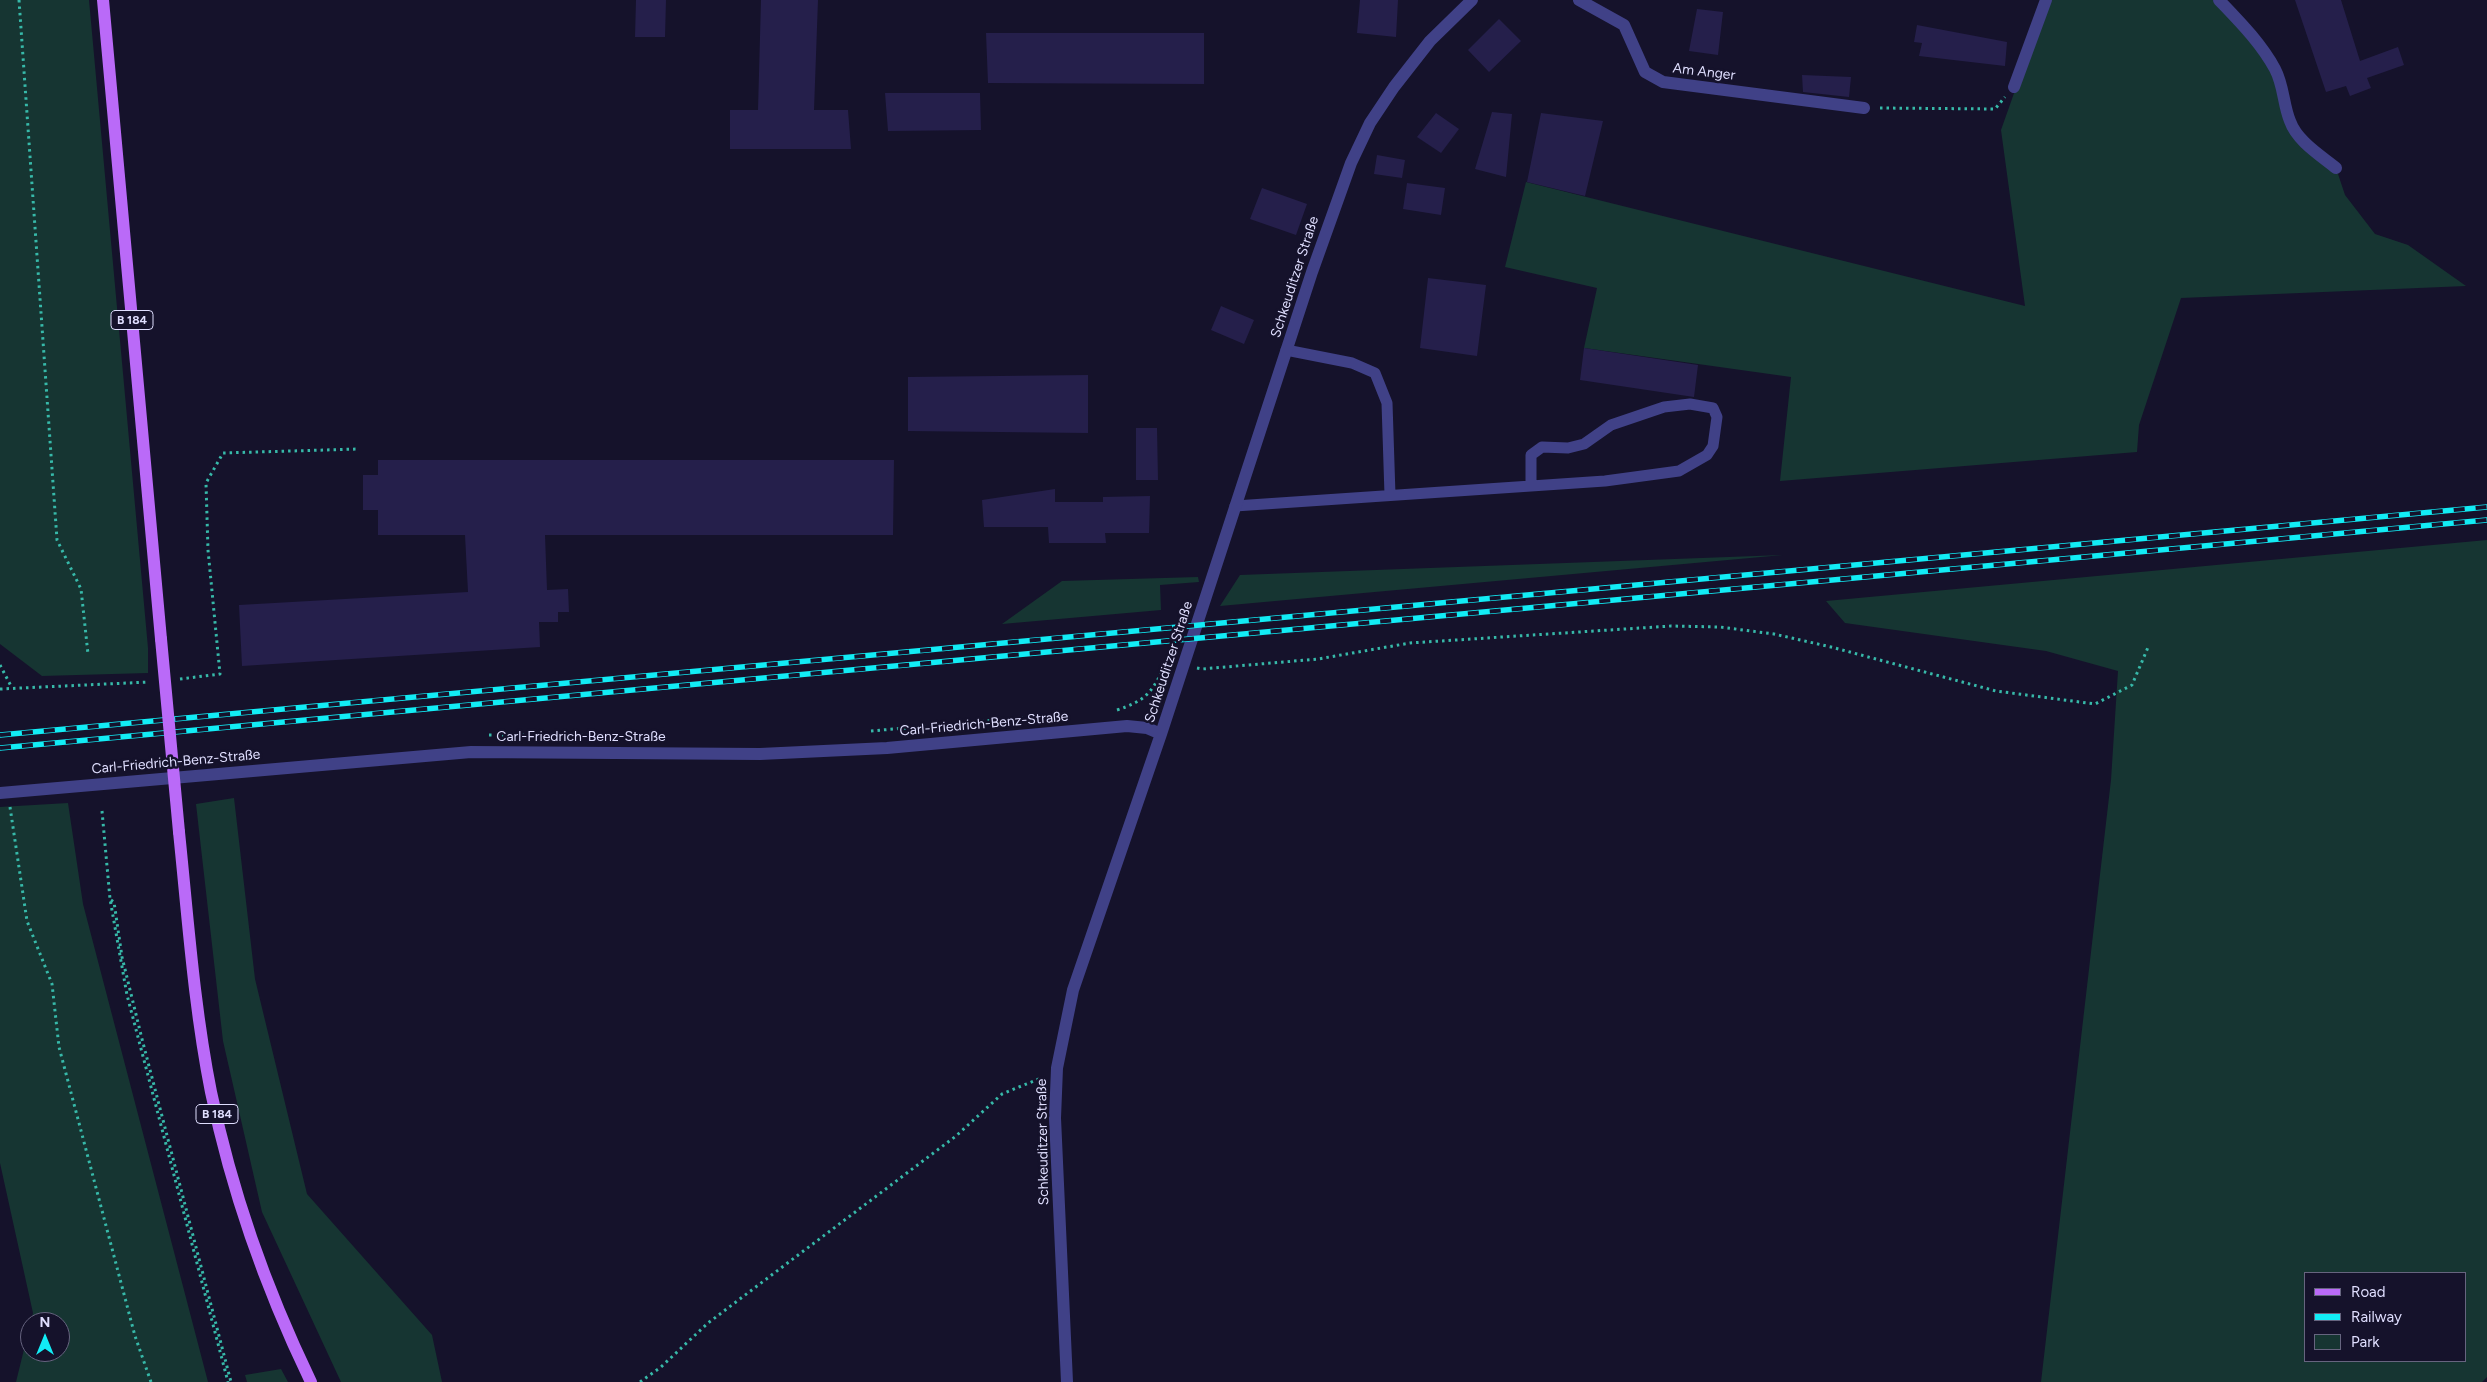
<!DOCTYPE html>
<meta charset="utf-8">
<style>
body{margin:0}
#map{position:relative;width:2487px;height:1382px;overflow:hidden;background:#15122b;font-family:Figtree,sans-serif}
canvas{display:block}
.legend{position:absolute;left:2304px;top:1272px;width:162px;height:90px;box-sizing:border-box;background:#15122b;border:1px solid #66647f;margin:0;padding:6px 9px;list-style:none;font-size:15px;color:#dfdefe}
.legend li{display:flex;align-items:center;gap:10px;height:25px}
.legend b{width:25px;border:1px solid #66647f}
.north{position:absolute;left:20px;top:1312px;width:50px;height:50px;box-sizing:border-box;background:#15122b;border:1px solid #66647f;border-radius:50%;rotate:0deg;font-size:14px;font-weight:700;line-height:20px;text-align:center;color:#dfdefe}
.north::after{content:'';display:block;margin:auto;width:18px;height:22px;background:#12ecf5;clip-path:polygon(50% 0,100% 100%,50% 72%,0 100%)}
</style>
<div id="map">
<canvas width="2487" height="1382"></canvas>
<ul class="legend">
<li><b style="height:6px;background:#ba6af8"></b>Road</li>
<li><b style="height:6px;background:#12ecf5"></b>Railway</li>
<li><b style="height:14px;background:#163532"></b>Park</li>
</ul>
<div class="north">N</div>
</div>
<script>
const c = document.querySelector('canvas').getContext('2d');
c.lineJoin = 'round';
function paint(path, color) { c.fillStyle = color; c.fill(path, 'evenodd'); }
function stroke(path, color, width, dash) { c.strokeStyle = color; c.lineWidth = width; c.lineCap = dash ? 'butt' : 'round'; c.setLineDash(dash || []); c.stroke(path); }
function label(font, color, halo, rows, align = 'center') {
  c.font = font + ' Figtree,sans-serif'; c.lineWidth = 5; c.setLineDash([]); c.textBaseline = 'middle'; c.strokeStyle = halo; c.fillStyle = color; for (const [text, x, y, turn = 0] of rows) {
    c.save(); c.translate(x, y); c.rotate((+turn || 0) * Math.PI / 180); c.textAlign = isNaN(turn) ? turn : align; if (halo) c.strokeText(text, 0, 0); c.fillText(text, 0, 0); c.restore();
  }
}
const green = new Path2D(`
 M0 0H89L148 648V673L42 676 0 644Z
 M2047 0H2213L2275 69 2290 122 2336 168 2345 195 2375 234 2408 245 2466 286 2181 298 2139 425 2137 452 1780 481 1791 377 1584 348 1597 288 1505 267 1526 182 2025 306 2001 130Z
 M2487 540V1377L2482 1382H2041L2111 780 2118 671 2046 651 1845 623 1826 601ZM2306 1273H2466V1361H2306Z
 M1783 555 1220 606 1240 575Z
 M1198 577 1199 582 1160 585 1161 610 1002 624 1062 581Z
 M234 798 255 979 307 1194 432 1335 442 1382H341L262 1212 223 1041 196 804Z
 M68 803 83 904 208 1382H16L30 1325V1352H60V1322H31L33 1313 0 1163V807Z
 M281 1369 288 1382H247L245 1375Z`);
const building = new Path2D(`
 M636 0H666L665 37H635Z
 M761 0H818L814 110H848L851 149H730V110H758Z
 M1360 0H1398L1396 37 1357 33Z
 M2295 0H2341L2360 61 2398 47 2404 65 2367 78 2371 88 2350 96 2346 86 2326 92Z
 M1697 9 1723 12 1718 55 1689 51Z
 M1499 19 1521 41 1489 72 1468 50Z
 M1917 25 2007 42 2005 66 1919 56 1922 43 1914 42Z
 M986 33H1204V84L988 83Z
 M1802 75 1851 77 1849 97 1803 92Z
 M885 93H980L981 130 888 131Z
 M1492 112 1512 114 1506 177 1475 169Z
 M1436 113 1459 129 1441 153 1417 137Z
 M1541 113 1603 121 1585 196 1527 182Z
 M1377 155 1405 160 1402 178 1374 174Z
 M1407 183 1445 188 1441 215 1403 209Z
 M1262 188 1307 204 1296 235 1250 219Z
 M1428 278 1486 285 1477 356 1420 348Z
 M1221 306 1254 320 1244 344 1211 330Z
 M1584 348 1698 365 1694 397 1580 380Z
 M1088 375V433L908 431V377Z
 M1136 428H1157L1158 480H1136Z
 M378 460H894L893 535H545L547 590 568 589 569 612H558V622H539L540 647 242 666 239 605 468 592 465 535H378V510H363V475H378Z
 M1055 489V502H1103V497L1150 496 1149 533H1105L1106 543H1049L1048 527H984L982 500Z`);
const path = new Path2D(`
 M19 0 57 540 81 589 88 654
 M1880 108 1995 109 2005 97
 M0 665 12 688
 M1197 668 1202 669 1318 659 1410 643 1671 626 1720 627 1774 634 1831 647 1996 691 2095 704 2132 685 2149 645
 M180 679 220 674 208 550 206 483 223 453 359 449
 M0 689 149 682
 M1117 710C1144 701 1150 695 1163 670L1166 671
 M871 731 1064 714
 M489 735H602
 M10 807 27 921 52 984 59 1047 135 1336 151 1382
 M102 811 110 899 127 995 228 1382
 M111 900 114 902 122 957 142 1039 231 1382
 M640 1382 661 1367 708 1323 956 1136 1002 1094 1041 1078`);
const service = new Path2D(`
 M1286 350 1352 363 1375 373 1387 403 1390 495
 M1235 506 1605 481 1679 471 1707 455 1713 446 1717 417 1713 408 1690 404 1664 407 1611 425 1584 444 1568 448 1542 447 1531 455V485`);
const minor = new Path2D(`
 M1579 0 1624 25 1645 72 1663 82 1864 108
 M2219 0C2239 21 2261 43 2275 69 2284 86 2283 104 2290 121 2297 141 2320 155 2336 168
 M2014 87 2046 0
 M0 793 471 752 760 754 887 748 1127 726 1147 728 1161 734
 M1067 1382 1055 1118 1057 1068 1073 990 1161 734 1312 272 1351 163 1370 123 1394 87 1430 41 1472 0`);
const primary = new Path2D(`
 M103 0 161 639
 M179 832C188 919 194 1007 211 1092 232 1193 266 1289 311 1382`);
const rail = new Path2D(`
 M0 735 2487 507
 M0 748 2487 520`);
const primaryBridge = new Path2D(`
 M161 639 179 832`);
const shields = [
 [132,320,42],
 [217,1114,42]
];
const shieldNames = [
 ["B 184",132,320],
 ["B 184",217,1114]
];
const streetNames = [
 ["Am Anger",1704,72,7],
 ["Schkeuditzer Straße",1295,277,-72],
 ["Schkeuditzer Straße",1169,662,-72],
 ["Carl-Friedrich-Benz-Straße",984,724,-5],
 ["Carl-Friedrich-Benz-Straße",581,737],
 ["Carl-Friedrich-Benz-Straße",176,762,-5],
 ["Schkeuditzer Straße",1043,1142,-91]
];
paint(green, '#163532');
paint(building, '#251f4b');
stroke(path, '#37b9a9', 3, [2.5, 4]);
stroke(service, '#404187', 11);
stroke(minor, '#404187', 12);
stroke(primary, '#ba6af8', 12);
stroke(rail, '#12ecf5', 5.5);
stroke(rail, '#15122b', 4, [11]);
stroke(primaryBridge, '#ba6af8', 12);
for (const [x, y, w] of shields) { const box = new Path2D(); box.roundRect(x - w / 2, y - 9.5, w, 19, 4); c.fillStyle = '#15122b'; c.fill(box); stroke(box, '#dfdefe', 1); }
label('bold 12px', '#dfdefe', null, shieldNames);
label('14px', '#dfdefe', '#15122b', streetNames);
</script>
